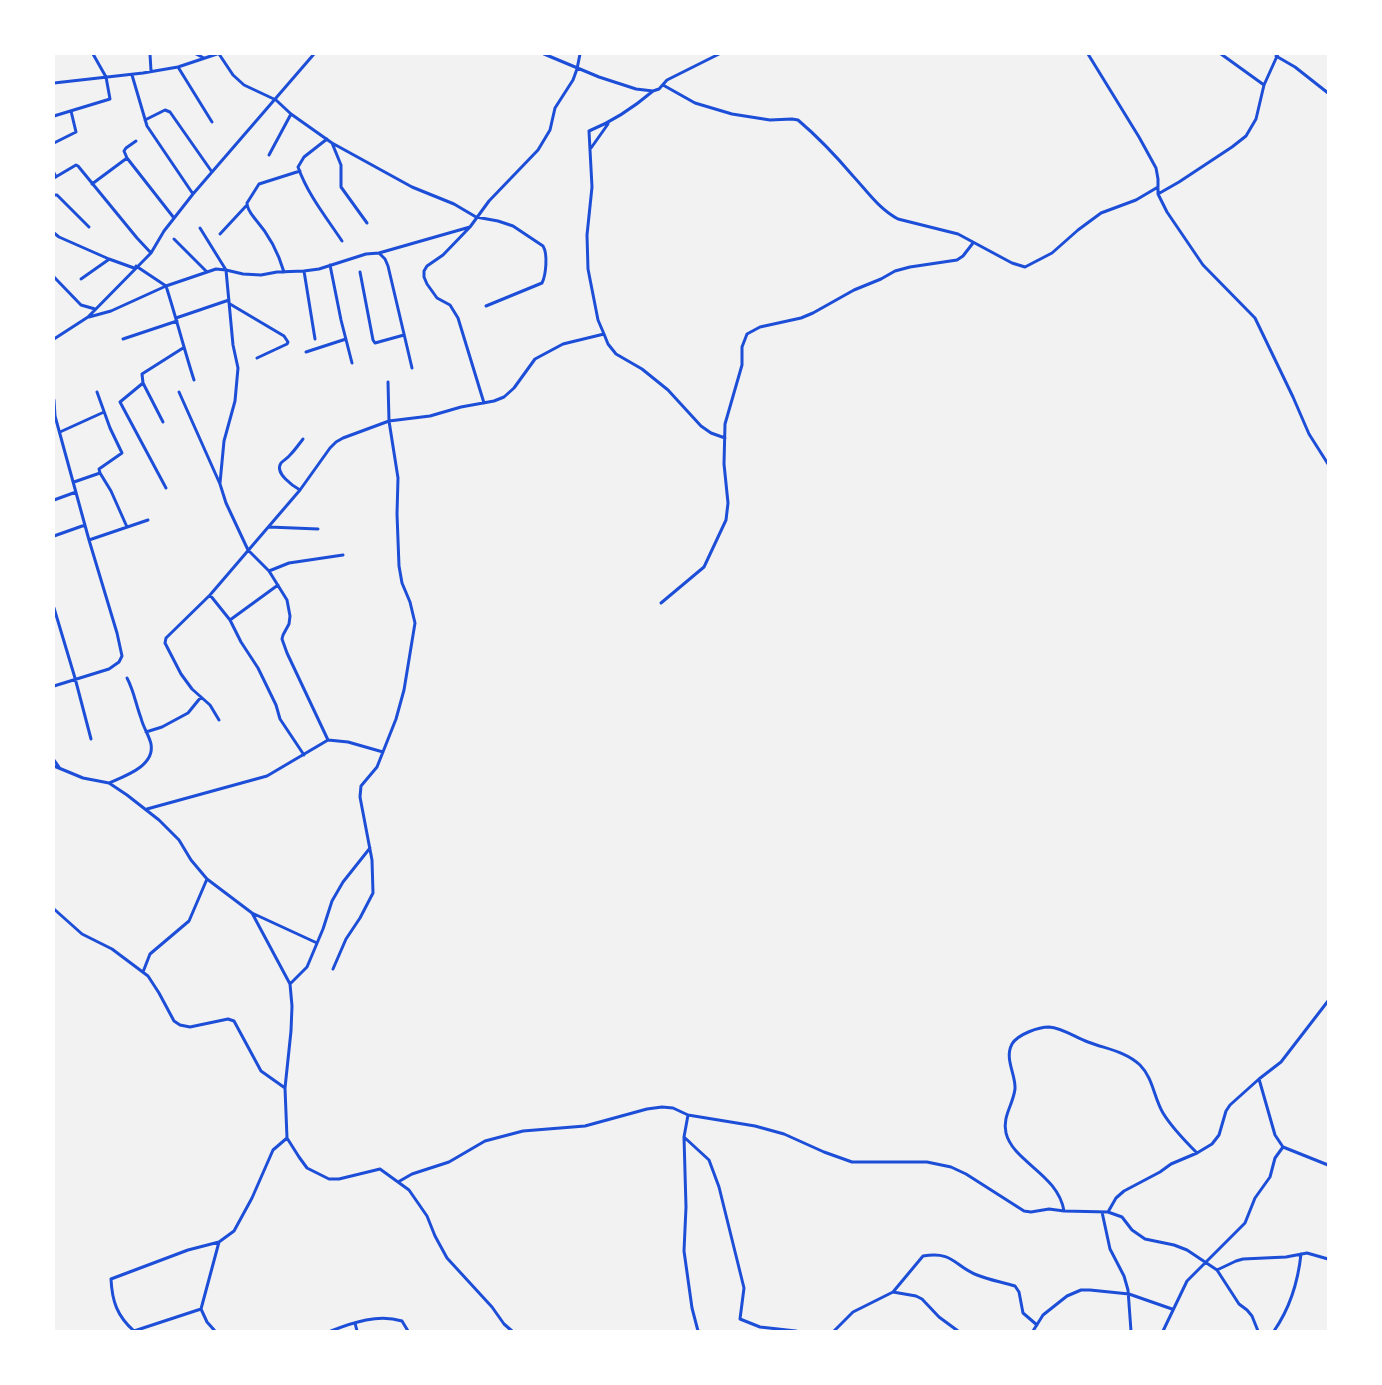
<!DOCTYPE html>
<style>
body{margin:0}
#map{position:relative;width:1382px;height:1385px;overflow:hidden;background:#f2f2f2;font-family:"Exo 2",sans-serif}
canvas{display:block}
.frame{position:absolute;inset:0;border:55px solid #fff;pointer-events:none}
</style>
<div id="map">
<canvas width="1382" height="1385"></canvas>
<div class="frame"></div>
</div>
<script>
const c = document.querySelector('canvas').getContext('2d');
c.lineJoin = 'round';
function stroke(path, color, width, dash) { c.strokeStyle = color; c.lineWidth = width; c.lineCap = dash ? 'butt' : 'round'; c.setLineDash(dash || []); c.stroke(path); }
const minor = new Path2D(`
 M150 54 151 71
 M196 54 204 58
 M219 54 233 75 244 85 276 100 291 114 332 143 341 165V187L367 223
 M544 54 599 77 636 89 653 91 659 89 667 80 719 54
 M1088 54 1139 137 1156 168 1158 179V194L1167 212 1203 265 1255 318 1293 397 1309 434 1328 464
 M1221 54 1264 85
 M1276 56 1295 67 1328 93
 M178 67 212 122
 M132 75 147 126 193 194
 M54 83 143 73 178 67 217 54
 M663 85 695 103 732 114 770 120 792 119 798 120C818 137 836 156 853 176 867 191 879 209 898 219L958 234 1012 263 1025 267 1052 253 1078 230 1101 213 1136 200 1158 187
 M653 91C633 108 614 121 589 131L592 187 587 235 588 269 598 320 604 334 608 344 616 354 642 369 668 390 701 426 711 433 725 438
 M54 116 110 99 106 77 93 54
 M145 120 165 110 170 112 212 172
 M327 139 304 157 298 167C308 195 326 217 342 241
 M136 141 126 148 124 151 127 158 174 218
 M54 143 76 132 71 111
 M332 143 412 187 454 204 476 217 498 221 513 226 543 246C548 254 546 275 542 283L486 306
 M591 148 608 124
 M269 155 291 114
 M54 173 56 177
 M54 178 76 165 78 166 137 238 151 253
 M92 184 127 158
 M1158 194 1179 182 1232 147 1246 136 1256 119 1264 85 1278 54
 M54 195H57L89 227
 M470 227 443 255 427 266 424 271V277L427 284 437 298 450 305 458 318 484 403
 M200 228 226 270 233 345 238 368 235 401 224 441 220 483
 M54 233 59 237 109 259 134 268
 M220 234 246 206
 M174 239 207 272
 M379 253 470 227 489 201 538 150 550 130 555 108 573 80 577 69 580 54
 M330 265 341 320 352 363
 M136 266 166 286 216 269 226 270 243 274 261 275 277 272 304 271 319 269 366 254 379 253 385 259 388 266 412 368
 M304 271 315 339
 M284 272C278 252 270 236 256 220 252 215 247 210 247 203L259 184 300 171
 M360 272 373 340 375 343 404 335
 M54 277 81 305 95 309
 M81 279 108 260
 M230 304 284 336 288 342 287 344 257 358
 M89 317 111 311 166 286C176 317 184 349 194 380
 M176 318 229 300
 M54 339 88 317 151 253 164 231 193 194 314 54
 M123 339 177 321
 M306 352 346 339
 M143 383 120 402 166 488
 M97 392 110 428 122 453 99 469 100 473
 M179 392 220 484 226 503 248 550 269 571 287 600 290 616 289 624 283 635 282 639 287 653 328 740
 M54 400 55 416 89 540 117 633 122 656 119 662 109 669 54 686
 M163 422 143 383 142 374 183 348
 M60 432 104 412
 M74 482 100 473 111 491 127 527
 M300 490C293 486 274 473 281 463 284 460 288 458 290 455 295 450 299 444 303 439
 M54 500 76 492
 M269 527 318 529
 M54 536 85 525
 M89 540 148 520
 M269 571 289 563 343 555
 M210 595 230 620 241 642 258 668 276 705 280 719 304 755
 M661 603 704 567 726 520 728 503 724 464 725 424 742 365V347L747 334 760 327 801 318 813 313 854 290 881 279 895 271 910 267 957 260 963 256 973 243
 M54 608 75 678 91 739
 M230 620 278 585
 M219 720 210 705 192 689 181 674 165 643 166 638 210 595 300 490 330 448 336 442 343 438 389 421 430 416 461 407 494 401 504 397 514 388 535 359 563 344 604 334
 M146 732 162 727 188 713 201 697
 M54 760 59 767
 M54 766 83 778 109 783 127 795 159 820 179 840 191 860 207 879 252 913 290 984 292 1006 291 1031 285 1088 287 1138 299 1157 307 1168 329 1179H339L380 1169 409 1190 427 1216 435 1236 447 1258 492 1307 504 1324 512 1331
 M109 783C125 776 155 766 151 744 149 735 143 727 141 718 136 705 134 691 127 678
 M147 809 267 776 328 740 348 742 383 752
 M54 909 82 934 112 949 148 976 159 993 174 1021 180 1025 190 1027 228 1019 234 1021 261 1071 285 1088
 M252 913 317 943
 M333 969 346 939 360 918 373 893 372 860 360 797 361 786 377 767 396 719 404 690 415 623 410 602 402 583 399 566 397 514 398 478 389 421 388 382
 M143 972 150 954 189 921 207 879
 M290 984 307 967 323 929 332 901 343 882 370 848
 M1259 1079 1275 1135 1283 1147 1328 1165
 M688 1115 684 1137 686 1207 684 1251 692 1308 698 1331
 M684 1137 709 1160 719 1187 744 1288 740 1319 760 1327 796 1331
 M398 1182 412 1174 449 1162 485 1141 523 1131 585 1126 647 1109 662 1107 673 1108 688 1115 755 1126 784 1134 824 1152 852 1162H927L951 1167 966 1174 1024 1211 1031 1212 1049 1209 1064 1211 1108 1212 1122 1217 1132 1230 1145 1239 1174 1245 1187 1250 1217 1270 1239 1304 1247 1310 1252 1316 1258 1331
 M1064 1211C1058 1174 1013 1162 1006 1133 1002 1117 1013 1105 1015 1089 1016 1074 1004 1059 1012 1044 1018 1034 1039 1027 1049 1027 1063 1028 1076 1038 1088 1042 1106 1049 1125 1051 1140 1065 1153 1078 1154 1098 1163 1113 1172 1128 1185 1141 1197 1153
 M1102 1212 1110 1249 1124 1276 1128 1290 1131 1331
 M1108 1212 1116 1198 1124 1191 1160 1172 1171 1164 1197 1153 1212 1144 1219 1135 1226 1111 1230 1105 1259 1079 1281 1062 1328 1001
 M1217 1270 1236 1261 1243 1259 1286 1257 1307 1253 1328 1259
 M893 1292 923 1256C954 1251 954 1266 977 1275 989 1280 1002 1282 1015 1286L1019 1292 1023 1313 1037 1325
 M201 1309 207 1322 215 1331
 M355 1323 357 1331
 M132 1331H134C117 1316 112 1301 111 1279L188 1250 219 1242
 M134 1331 201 1309 219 1242 234 1231 252 1198 273 1150 287 1138
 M331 1331C354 1322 378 1314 402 1321L408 1331
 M834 1331 853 1312 893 1292 916 1296 922 1299 939 1317 958 1331
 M1033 1331 1043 1315 1067 1296 1081 1290H1090L1129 1294 1172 1309
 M1163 1331 1187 1281 1245 1223 1255 1198 1270 1177 1275 1158 1283 1147
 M1274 1331C1290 1308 1298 1282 1301 1254`);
stroke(minor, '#1d4ed8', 3);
</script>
